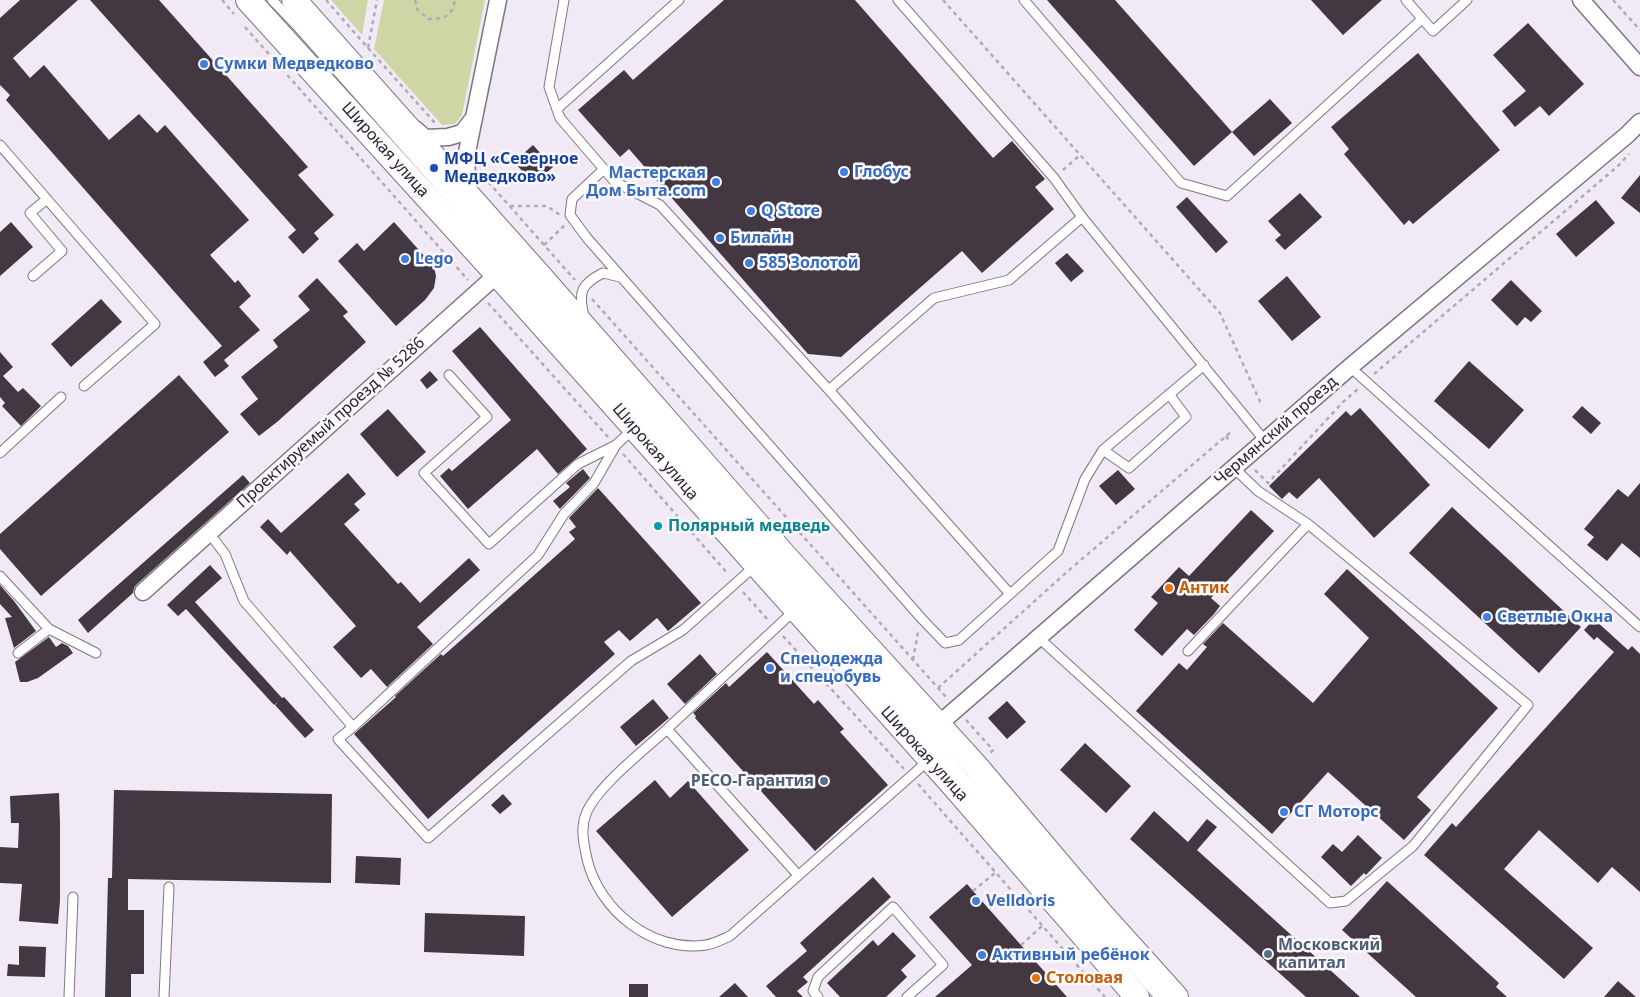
<!DOCTYPE html>
<meta charset="utf-8">
<style>
body{margin:0}
canvas{display:block;background:#f2e9f7}
</style>
<canvas width="1640" height="997"></canvas>
<script>
const c = document.querySelector('canvas').getContext('2d');
c.lineJoin = 'round';
function paint(path, color) { c.fillStyle = color; c.fill(path, 'evenodd'); }
function stroke(path, color, width, dash) { c.strokeStyle = color; c.lineWidth = width; c.lineCap = dash ? 'butt' : 'round'; c.setLineDash(dash || []); c.stroke(path); }
function label(font, color, halo, rows, align = 'center') {
  c.font = font + ' "Noto Sans",sans-serif'; c.lineWidth = 5; c.setLineDash([]); c.textBaseline = 'middle'; c.strokeStyle = halo; c.fillStyle = color; for (const [text, x, y, turn = 0] of rows) {
    c.save(); c.translate(x, y); c.rotate((+turn || 0) * Math.PI / 180); c.textAlign = isNaN(turn) ? turn : align; if (halo) c.strokeText(text, 0, 0); c.fillText(text, 0, 0); c.restore();
  }
}
const green = new Path2D(`
 M331 0H368L362 35Z
 M384 0H485L462 115 455 124 442 125 374 49Z`);
const building = new Path2D(`
 M20 0H78L13 58 30 78 44 65 109 140 139 114 157 133 165 125 249 220 210 255 235 283 238 280 251 296 239 307 260 330 224 360 229 366 215 377 203 362 222 346 6 100 10 95 0 85V18Z
 M90 0H159L308 167 298 175 334 215 314 233 319 239 303 254 288 237 296 230Z
 M724 0H855L993 158 1012 141 1045 179 1035 187 1054 209 982 273 962 251 841 357 808 354 629 149 620 157 578 110 624 70 633 80Z
 M1047 0H1115L1232 132 1194 166Z
 M1311 0H1382L1343 35Z
 M1528 23 1584 84 1549 116 1540 106 1515 127 1502 111 1526 91 1493 55Z
 M1418 53 1500 150 1413 224 1409 220 1404 225 1344 154 1349 149 1331 127Z
 M1270 99 1292 123 1254 156 1232 132Z
 M533 145 553 167 534 184 514 162Z
 M1640 175V213L1621 198Z
 M1300 193 1322 217 1285 250 1275 240 1281 235 1268 221Z
 M1187 197 1228 242 1216 253 1176 207Z
 M1596 200 1615 223 1576 257 1556 234Z
 M11 222 33 247 0 276V232Z
 M394 222 434 267 436 276 434 288 425 300 396 326 338 261 357 243 364 251Z
 M1067 253 1084 271 1071 282 1055 263Z
 M1287 276 1321 317 1292 341 1258 301Z
 M317 278 348 312 343 316 366 342 277 422 259 436 240 414 258 399 241 377 278 347 273 340 310 310 298 296Z
 M1511 280 1542 311 1531 322 1525 317 1517 326 1491 300Z
 M101 299 122 322 71 367 51 344Z
 M480 327 587 449 558 474 537 449 468 509 440 476 449 468 452 471 511 420 452 351Z
 M0 352 13 367 3 376 18 392 23 388 41 406 21 426 2 406 5 403 0 397Z
 M1469 361 1524 410 1489 449 1434 401Z
 M430 371 438 380 427 389 420 380Z
 M179 375 229 432 41 596 0 549V534Z
 M1582 406 1601 423 1591 434 1572 417Z
 M1360 408 1430 485 1374 538 1319 478 1297 499 1289 492 1282 499 1269 486 1346 411 1351 416Z
 M388 409 426 452 397 477 360 434Z
 M583 469 590 478 560 509 553 501 570 487 566 483Z
 M1118 470 1135 489 1116 505 1099 486Z
 M348 473 366 494 354 504 360 510 344 524 398 584 401 582 420 603 469 558 480 570 417 627 433 644 387 687 371 669 361 678 333 647 356 626 290 551 287 555 260 527 268 519 281 533Z
 M243 475 250 483 136 585 134 588 133 593 88 633 78 620Z
 M1640 483V558L1622 543 1607 561 1587 545 1594 537 1584 529 1618 489 1628 497Z
 M598 488 701 603 668 631 657 618 630 641 619 630 604 642 615 654 428 819 354 734 396 697 395 696 441 654 443 656 575 539 569 532 576 527 569 518Z
 M1452 507 1581 627 1539 673 1409 553Z
 M1251 510 1274 531 1211 598 1220 606 1214 614 1194 635 1187 629 1162 656 1134 630 1158 603 1151 597 1179 567 1189 576Z
 M210 565 222 578 195 602 282 698 284 697 314 730 305 738 275 705 278 702 274 705 186 609 178 616 167 605Z
 M1347 569 1498 708 1417 797 1431 810 1404 840 1328 772 1272 834 1136 711 1179 663 1187 670 1207 647 1203 644 1223 623 1313 703 1369 638 1324 594Z
 M0 585 14 601 36 631 14 648 5 618 12 617 0 604Z
 M1594 619 1628 650 1632 646 1640 654V892L1612 867 1598 883 1539 830 1504 869 1593 948 1564 979 1424 855 1452 823 1456 827 1614 652 1597 637 1594 640 1584 630Z
 M49 637 56 647 62 643 68 646 73 653 38 678 27 682H20L15 662Z
 M767 652 814 704 818 700 844 729 840 732 888 785 815 851 695 718 696 716 693 713 726 683 729 687Z
 M700 654 717 674 685 704 667 684Z
 M653 699 669 718 636 746 620 727Z
 M1007 701 1026 722 1007 739 988 718Z
 M1085 743 1131 786 1106 813 1060 770Z
 M655 780 670 798 688 781 749 850 672 917 596 831Z
 M114 790 332 794 331 883 128 879V910H144V974H131V997H105L108 878H112Z
 M59 793 60 823V901L58 924 19 921 22 884 0 883V847L18 848 19 823H11L10 796Z
 M503 794 512 804 500 814 491 805Z
 M1154 811 1188 842 1207 819 1217 827 1197 850 1360 997H1306L1130 839Z
 M1358 835 1382 858 1366 875 1364 873 1351 886 1321 857 1333 844 1342 852Z
 M356 856 401 858 400 885 355 883Z
 M873 877 891 897 803 977 808 982 797 991 803 997H776L766 986 807 951 800 943Z
 M1387 881 1499 983 1496 987 1507 997H1416L1342 930Z
 M967 884 973 891 1067 997H935L972 965 929 917Z
 M425 913 525 916 524 956 424 952Z
 M893 932 916 956 901 970 907 977 886 997H840L827 983 873 940 878 946Z
 M19 946 46 947 45 977 7 976 8 964 19 965Z
 M1618 981 1636 997H1604Z
 M735 983 748 997H719Z
 M629 984H648V997H629Z`);
const path = new Path2D(`
 M222 0 234 14
 M326 0 368 48 377 0
 M415 0 417 9 428 19C444 19 452 17 455 0
 M943 0 1220 313 1262 406
 M1613 0 1640 30
 M245 27 468 280
 M368 48 435 123
 M1063 170 1080 155
 M483 176 575 280
 M510 206H547L560 215
 M544 245 565 225
 M592 299 947 698
 M488 303 608 437
 M1374 374 1618 166 1629 154
 M1226 436 1230 442
 M623 454 728 574
 M1255 470 1268 483 1343 402 1359 388
 M743 592 769 621
 M783 636 904 769
 M913 660 918 632
 M938 688 1068 571 1232 431
 M966 720 993 750 990 753
 M918 784 1105 997
 M973 891 996 872
 M1021 945 1042 926`);
const lane = new Path2D(`
 M272 0 298 27 1159 997
 M564 0 549 87 560 118 615 182 660 205 829 390 934 298 1009 280 1082 217 1265 441
 M898 0 1054 178 1082 217
 M1024 0 1181 183 1227 196 1422 19
 M1406 0 1433 31 1467 0
 M557 109 679 0
 M0 145 155 324 84 386
 M604 169 572 199 570 215 587 238 922 619 945 643 959 640 1058 551 1085 479 1103 450 1204 365
 M33 276 62 251 30 213 47 199
 M584 316C578 292 581 284 603 273L620 277
 M1350 367 1640 627
 M449 375 487 417 424 473 489 544 578 464 616 445
 M829 390 1010 594
 M1103 450 1129 468 1186 417 1169 394
 M0 453 61 397
 M209 533 225 554 244 601 353 727 338 739 428 838 631 661 683 630 756 565
 M0 576 49 629 96 653
 M795 610 667 729 798 875
 M1039 638 1330 903 1346 901 1413 846 1528 705 1308 524 1258 491 1234 468
 M1188 651 1308 524
 M18 653 49 629
 M353 727 538 555 564 514 594 483 616 445 633 429
 M667 729C645 750 596 787 586 814 580 829 584 844 587 859 599 910 652 953 706 945 714 944 723 939 730 936L929 760
 M69 997 73 897
 M164 997 169 887
 M818 997 813 991 818 977 893 907 943 965 907 997`);
const street = new Path2D(`
 M1581 0 1640 67
 M415 129 425 138 448 137 462 133 473 119
 M468 195 466 157 498 0
 M143 592 520 254
 M916 744 1350 367 1627 135 1640 122`);
const secondary = new Path2D(`
 M248 0 497 274 954 786 1137 997
 M294 0 538 274 784 555 975 765 1102 915 1176 997`);
const markers = [
 [204,64,5,"#3f7fe0"],
 [434,168,5,"#1a4fb4"],
 [844,172,5,"#3f7fe0"],
 [716,182,5,"#3f7fe0"],
 [751,211,5,"#3f7fe0"],
 [720,238,5,"#3f7fe0"],
 [405,259,5,"#3f7fe0"],
 [749,263,5,"#3f7fe0"],
 [658,526,5,"#0f9aa8"],
 [1169,588,5,"#e8710a"],
 [1487,617,5,"#3f7fe0"],
 [770,668,5,"#3f7fe0"],
 [824,781,5,"#5c6f8a"],
 [1284,812,5,"#3f7fe0"],
 [976,901,5,"#3f7fe0"],
 [1268,954,5,"#5c6f8a"],
 [982,955,5,"#3f7fe0"],
 [1036,978,5,"#e8710a"]
];
const shopNames = [
 ["Сумки Медведково",214,64],
 ["Глобус",854,172],
 ["Мастерская",706,173,"right"],
 ["Дом Быта.com",706,191,"right"],
 ["Q Store",761,211],
 ["Билайн",730,238],
 ["Lego",415,259],
 ["585 Золотой",759,263],
 ["Светлые Окна",1497,617],
 ["Спецодежда",780,659],
 ["и спецобувь",780,677],
 ["СГ Моторс",1294,812],
 ["Velldoris",986,901],
 ["Активный ребёнок",992,955]
];
const streetNames = [
 ["Широкая улица",385,150,48],
 ["Проектируемый проезд № 5286",331,423,-42],
 ["Чермянский проезд",1276,431,-41],
 ["Широкая улица",655,452,49],
 ["Широкая улица",924,754,48]
];
const transitNames = [
 ["МФЦ «Северное",444,159],
 ["Медведково»",444,177]
];
const cultureNames = [
 ["Полярный медведь",668,526]
];
const foodNames = [
 ["Антик",1179,588],
 ["Столовая",1046,978]
];
const serviceNames = [
 ["РЕСО-Гарантия",814,781],
 ["Московский",1278,945,"left"],
 ["капитал",1278,963,"left"]
];
paint(green, '#cdd6a4');
paint(building, '#433841');
stroke(lane, '#7e7682', 11);
stroke(street, '#7e7682', 19);
stroke(secondary, '#7e7682', 26);
stroke(path, '#b1aab5', 2.5, [4, 4]);
stroke(lane, '#fff', 9);
stroke(street, '#fff', 16);
stroke(secondary, '#fff', 24);
for (const [x, y, r, color] of markers) { const dot = new Path2D(); dot.arc(x, y, r, 0, 2 * Math.PI); c.fillStyle = color; c.fill(dot); stroke(dot, '#fcf9fe', 2); }
label('bold 16px', '#366cbe', '#fcf9fe', shopNames, 'left');
label('16px', '#282429', '#fcf9fe', streetNames);
label('bold 16px', '#164399', '#fcf9fe', transitNames, 'left');
label('bold 16px', '#0d838f', '#fcf9fe', cultureNames, 'left');
label('bold 16px', '#c56008', '#fcf9fe', foodNames, 'left');
label('bold 16px', '#4e5e75', '#fcf9fe', serviceNames, 'right');
</script>
